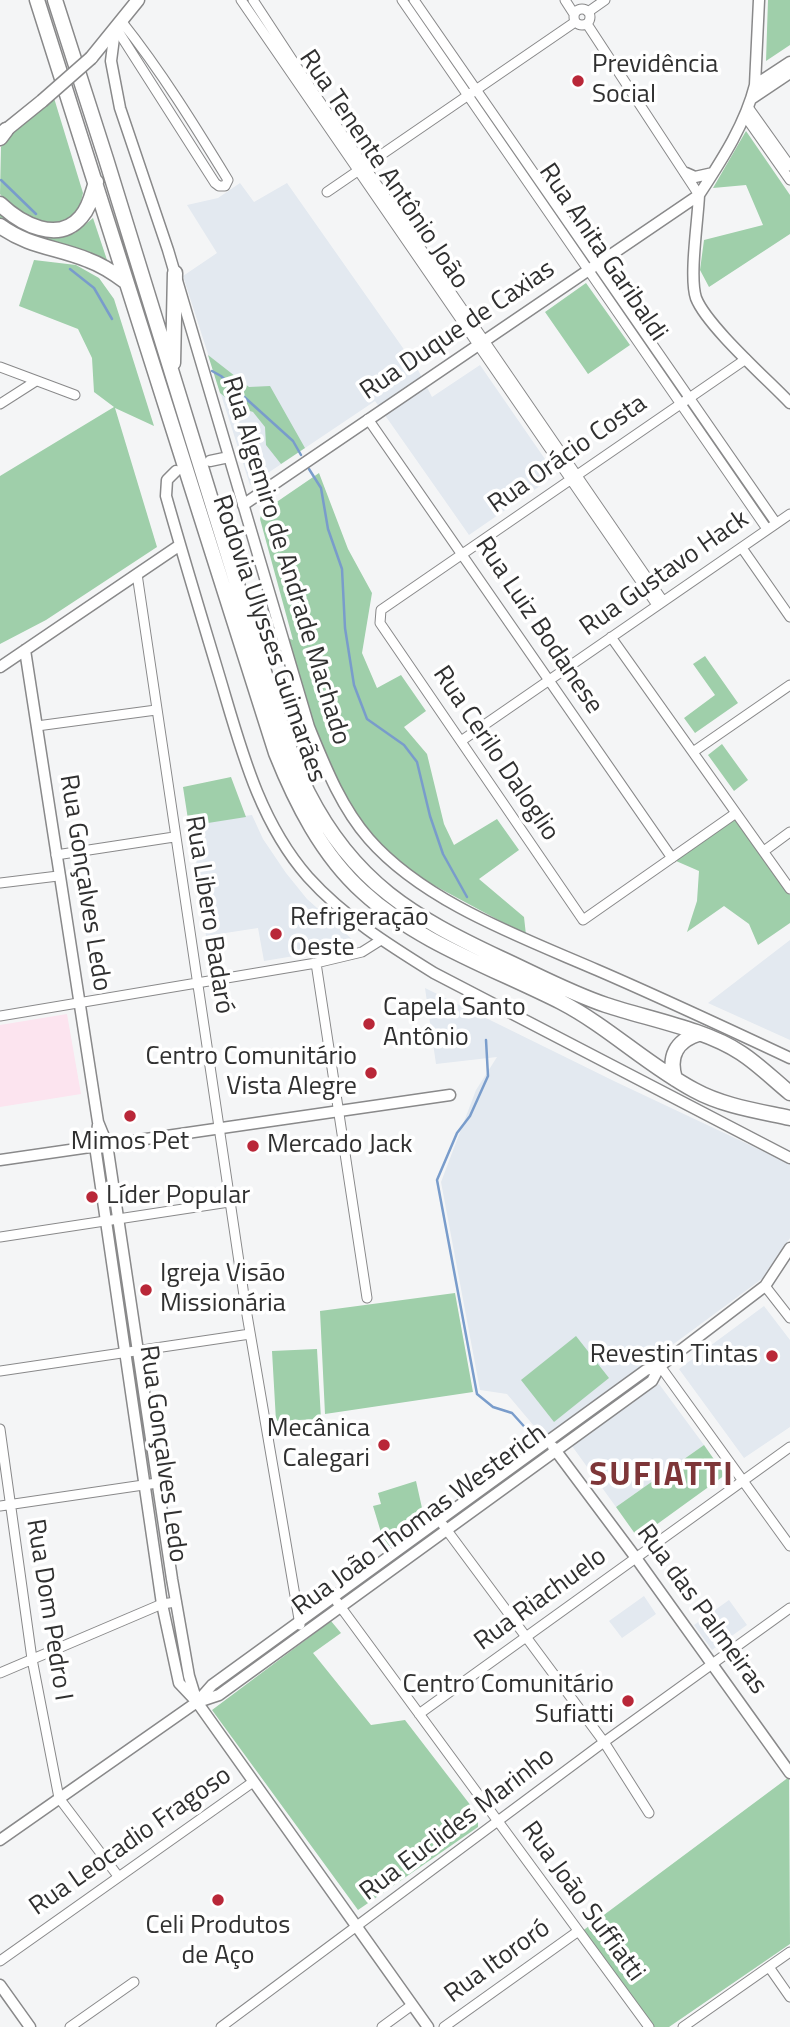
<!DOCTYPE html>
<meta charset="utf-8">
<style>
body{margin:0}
canvas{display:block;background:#f4f5f6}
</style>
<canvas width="790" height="2027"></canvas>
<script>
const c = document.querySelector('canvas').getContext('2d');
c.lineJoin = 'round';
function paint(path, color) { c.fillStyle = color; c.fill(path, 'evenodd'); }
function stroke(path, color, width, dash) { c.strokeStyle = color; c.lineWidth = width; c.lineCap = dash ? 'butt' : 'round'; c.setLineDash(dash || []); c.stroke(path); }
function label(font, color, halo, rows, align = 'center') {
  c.font = font + ' "Titillium Web",sans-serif'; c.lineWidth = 7; c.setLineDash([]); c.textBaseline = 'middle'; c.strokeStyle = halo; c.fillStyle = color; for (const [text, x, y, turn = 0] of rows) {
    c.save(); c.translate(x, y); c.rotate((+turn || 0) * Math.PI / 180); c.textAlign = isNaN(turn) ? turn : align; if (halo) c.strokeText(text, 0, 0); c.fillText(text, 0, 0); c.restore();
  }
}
const built = new Path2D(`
 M240 183 254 202 287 183 417 368 432 397 480 365 556 475 469 535 375 401 250 485 183 276 217 253 187 205 218 198Z
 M252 815 263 839 286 873 307 899 354 941 355 946 264 961 258 928 206 936 191 823Z
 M790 940V1040L708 1003Z
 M425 988 616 1082 790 1164V1238L763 1278 545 1439 507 1394 480 1390 441 1182 476 1090 497 1057 436 1064Z
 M764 1306 790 1340V1427L744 1458 679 1369Z
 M659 1384 704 1445 616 1507 572 1446Z
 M644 1596 656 1614 622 1638 609 1621Z
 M729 1600 747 1625 712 1650 694 1625Z`);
const education = new Path2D(`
 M67 1014 81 1094 0 1107V1025Z`);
const green = new Path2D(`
 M768 0H790V45L766 61Z
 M54 98 83 193C76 229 49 231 19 215 12 210 6 201 0 194L1 147 12 134Z
 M746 131 790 195V234L709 287 700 270 704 240 763 225 746 185 713 188Z
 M0 209 57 236 75 233 93 218 108 263 42 246 0 224Z
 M34 260 76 265 99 278 114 299 154 426 115 408 157 547 46 620 0 644V476L114 407 94 392 92 358 78 329 19 306Z
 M586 283 630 345 588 374 545 312Z
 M208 355 249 387 270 386 305 448 281 464 266 445 265 427 253 412 238 407 220 393Z
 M319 473 348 549 372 593 362 653 377 688 401 675 426 711 404 727 427 754 444 824 454 845 497 819 519 850 479 879 524 917 526 935 413 874 369 837 329 773 283 636 293 640 260 519 262 512Z
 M705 656 738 703 695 733 684 718 715 695 693 664Z
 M722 744 748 780 734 791 708 755Z
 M231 777 246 817 189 826 183 787Z
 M734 818 790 895V923L758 945 749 924 724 906 687 932 697 901 699 871 676 861Z
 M455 1293 473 1392 325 1414 320 1311Z
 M576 1336 609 1378 554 1422 521 1380Z
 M317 1349 321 1419 276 1421 272 1351Z
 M704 1445 725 1475 638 1538 616 1507Z
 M416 1481 424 1517 386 1549 373 1506 381 1504 378 1493Z
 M331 1621 341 1633 313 1653 371 1725 405 1720 478 1815V1827L358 1910 212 1710Z
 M789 1777 790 1944 669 2027H651L581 1932Z`);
const stream = new Path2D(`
 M1 180 36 214
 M70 269 94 288 112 319
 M212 371 221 376 293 441 301 455
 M309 469 321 488 328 529 342 569 345 628 354 685 367 719 404 745 417 762 430 816 443 854 467 897
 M486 1040 488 1076 470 1116 457 1133 437 1180 477 1394 493 1407 512 1413 531 1434`);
const minor = new Path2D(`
 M241 0 657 605
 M253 0 312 90 663 601
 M402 0 767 529
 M414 0 776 523
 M565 0 574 14
 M574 17a8 8 0 1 1 16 0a8 8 0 1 1-16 0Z
 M588 12 605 0
 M587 24 699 195
 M116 28 215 183 219 186H225L228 180C195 126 161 71 122 22
 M748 107 790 166
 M745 116 790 180
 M327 192 575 22
 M0 367 75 395
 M0 404 36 381
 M368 419 672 858
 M742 548 790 617
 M137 574 246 1309 300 1625
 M611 637 790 889
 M37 726 156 710
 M461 741 790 514
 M693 752 790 685
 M736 813 583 920 380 623 381 610 746 359
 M764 851 790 832
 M56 855 174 837
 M0 883 58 876
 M316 963 367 1298
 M0 1016 316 963 362 952 381 940
 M0 1237 229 1202
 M765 1286 790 1318
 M660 1366 790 1546
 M0 1371 250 1334
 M0 1429 32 1659 59 1798 118 1876
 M0 1506 157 1483
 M443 1525 604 1742 649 1813
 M337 1602 649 2027
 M0 1673 162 1604 176 1602
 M419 1714 790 1447
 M0 1961 253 1782
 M769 1967 790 1997
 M70 2027 134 1982
 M221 2027 604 1742 790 1608
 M382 2027 412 2005
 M444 2027 577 1932
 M683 2027 790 1952`);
const tertiary = new Path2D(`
 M115 30 111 61 120 108 168 250 309 727C325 766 341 807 369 839 424 902 521 937 597 970 662 998 726 1028 790 1058
 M755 85 790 62
 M751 99 790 73
 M686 173 695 177 713 173
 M699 195C698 220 689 277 696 298 707 326 767 379 790 403
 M210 461 229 457
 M176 471 167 480 166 496C183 556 201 615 219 675 240 745 258 820 308 877 344 917 389 945 434 973L790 1158
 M243 505 699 195C721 161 745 125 755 85L759 0
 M25 650 98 1122 107 1144 172 1579 189 1676 197 1702
 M0 667 180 545
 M98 1125 95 1146 162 1604 179 1683 197 1702 428 2027
 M0 1160 450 1095
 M553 1447 636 1558 790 1773
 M198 1702 219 1695 652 1381 660 1366
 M0 1840 197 1702 212 1685 646 1370 660 1366 765 1286 790 1248
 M0 1985 30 2027`);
const secondary = new Path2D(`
 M91 58 138 0
 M0 135 42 101`);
const trunk = new Path2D(`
 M37 0 276 753C296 803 322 855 363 892 417 942 496 969 561 1002 609 1027 647 1065 694 1090 723 1106 758 1111 790 1118
 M55 0 106 159 274 704C284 734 294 765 308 793 354 883 413 917 500 958 535 974 570 993 606 1005 648 1019 705 1029 741 1053 758 1064 774 1080 790 1093
 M0 138 6 130
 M0 204C21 224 58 244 81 217 90 207 92 194 96 182
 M0 226C29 247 56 247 88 260 102 265 114 273 126 282
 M173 363 175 273
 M675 1079C668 1057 676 1041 698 1034`);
const secondaryBridge = new Path2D(`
 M42 101 91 58`);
const markers = [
 [578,81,7,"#b92738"],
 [276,934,7,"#b92738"],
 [369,1024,7,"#b92738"],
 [371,1073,7,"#b92738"],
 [130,1116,7,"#b92738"],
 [253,1146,7,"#b92738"],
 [92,1197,7,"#b92738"],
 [146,1290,7,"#b92738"],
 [772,1356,7,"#b92738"],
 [384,1445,7,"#b92738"],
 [628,1701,7,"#b92738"],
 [218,1900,7,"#b92738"]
];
const poiNames = [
 ["Previdência",592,66],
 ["Social",592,96],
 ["Refrigeração",290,919],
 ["Oeste",290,949],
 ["Capela Santo",383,1009],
 ["Antônio",383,1039],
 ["Centro Comunitário",357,1058,"right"],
 ["Vista Alegre",357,1088,"right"],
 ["Mimos Pet",130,1143,"center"],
 ["Mercado Jack",267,1146],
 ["Líder Popular",106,1197],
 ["Igreja Visão",160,1275],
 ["Missionária",160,1305],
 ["Revestin Tintas",758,1356,"right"],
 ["Mecânica",370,1430,"right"],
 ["Calegari",370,1460,"right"],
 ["Centro Comunitário",614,1686,"right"],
 ["Sufiatti",614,1716,"right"],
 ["Celi Produtos",218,1927,"center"],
 ["de Aço",218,1957,"center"]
];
const streetNames = [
 ["Rua Tenente Antônio João",383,170,56],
 ["Rua Anita Garibaldi",602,253,56],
 ["Rua Duque de Caxias",458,331,-34],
 ["Rua Orácio Costa",568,455,-35],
 ["Rua Algemiro de Andrade Machado",285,561,73],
 ["Rua Gustavo Hack",665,574,-35],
 ["Rua Luiz Bodanese",538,626,56],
 ["Rodovia Ulysses Guimarães",268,639,71],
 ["Rua Cerilo Daloglio",495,754,56],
 ["Rua Gonçalves Ledo",84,883,81],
 ["Rua Libero Badaró",208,915,81],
 ["Rua Gonçalves Ledo",162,1454,82],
 ["Rua João Thomas Westerich",420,1521,-36],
 ["Rua Riachuelo",541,1600,-36],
 ["Rua Dom Pedro I",48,1610,81],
 ["Rua das Palmeiras",701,1610,54],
 ["Rua Euclides Marinho",458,1825,-37],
 ["Rua Leocadio Fragoso",131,1842,-35],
 ["Rua João Suffiatti",582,1902,54],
 ["Rua Itororó",498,1962,-36]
];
const districtNames = [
 ["SUFIATTI",662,1477]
];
paint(built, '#e3e9f0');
paint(education, '#fce4ef');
paint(green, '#9fcfaa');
stroke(stream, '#799ccb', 2.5);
stroke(minor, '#89898a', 11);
stroke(tertiary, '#89898a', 13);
stroke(secondary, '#89898a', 15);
stroke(trunk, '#89898a', 17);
stroke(minor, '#fff', 9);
stroke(tertiary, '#fff', 10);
stroke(secondary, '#fff', 12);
stroke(trunk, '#fff', 14);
stroke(secondaryBridge, '#89898a', 15, []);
stroke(secondaryBridge, '#fff', 12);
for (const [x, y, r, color] of markers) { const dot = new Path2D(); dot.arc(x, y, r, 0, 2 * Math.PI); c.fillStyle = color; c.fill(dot); stroke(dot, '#fff', 2.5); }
label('26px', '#303030', '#fff', poiNames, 'left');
label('26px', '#303030', '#fff', streetNames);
c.letterSpacing = '2px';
label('bold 33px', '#7e3638', '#fff', districtNames);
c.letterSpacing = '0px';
</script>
